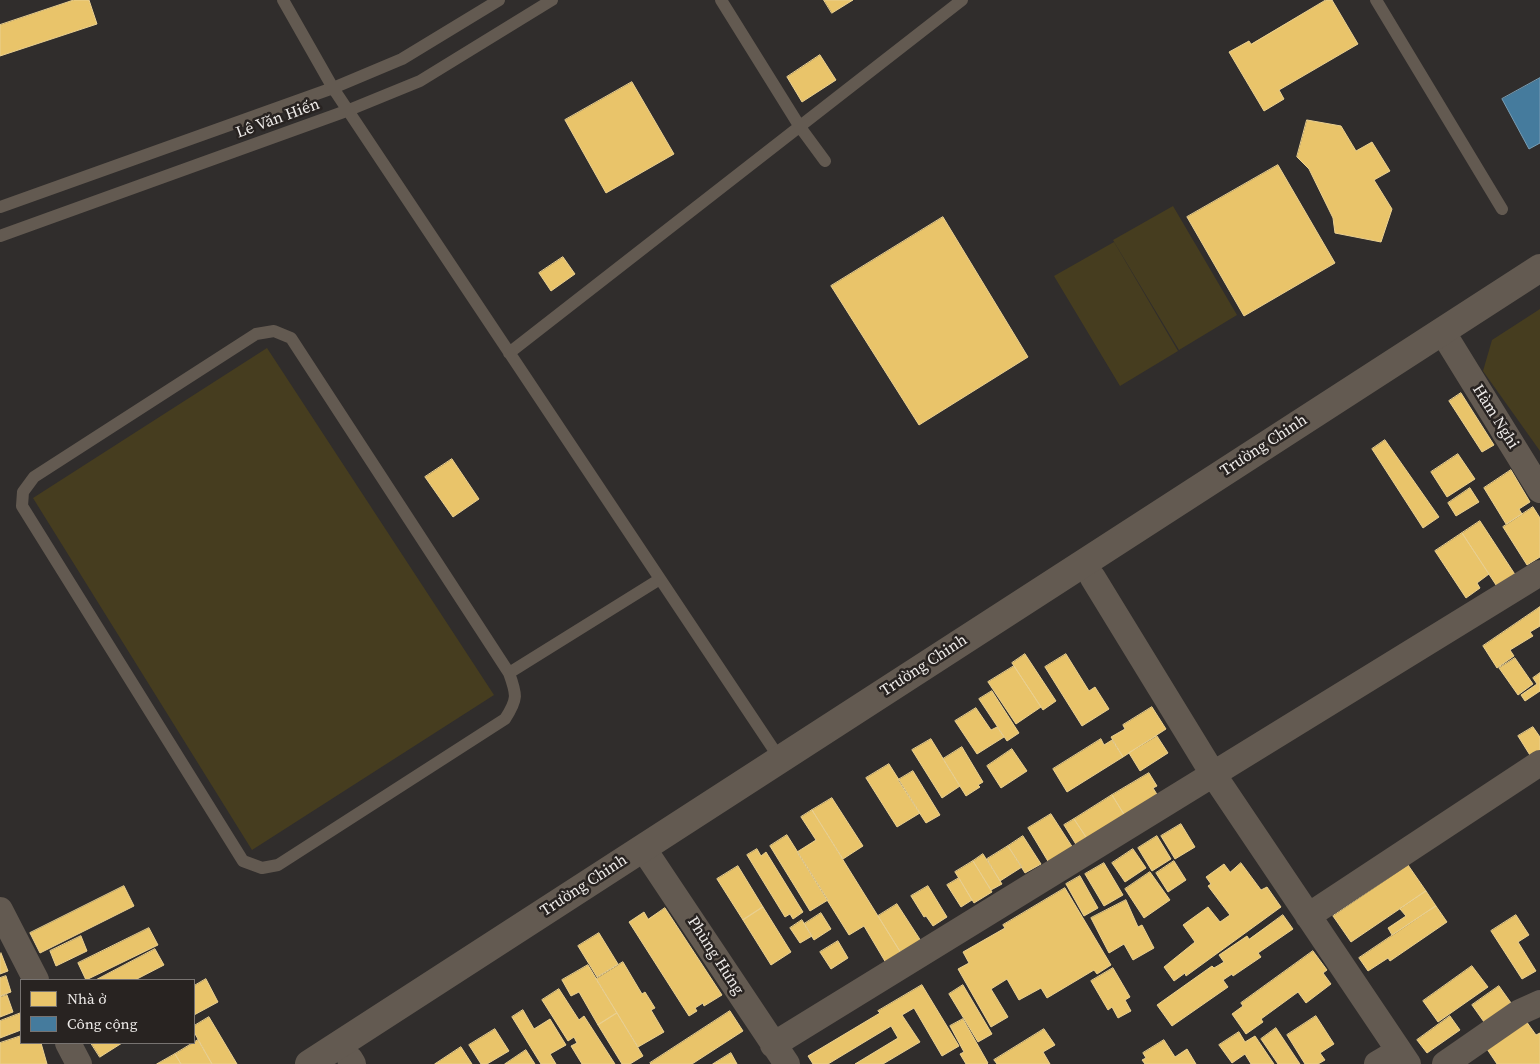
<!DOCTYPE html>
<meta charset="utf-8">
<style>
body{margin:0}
#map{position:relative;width:1540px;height:1064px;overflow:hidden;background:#302d2c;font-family:"Source Serif 4",serif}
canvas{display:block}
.legend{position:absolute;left:20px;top:979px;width:175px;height:65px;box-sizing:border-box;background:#282321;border:1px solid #777371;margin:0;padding:6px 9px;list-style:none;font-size:15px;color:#eeebe9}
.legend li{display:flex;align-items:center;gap:10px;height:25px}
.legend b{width:25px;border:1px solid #777371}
</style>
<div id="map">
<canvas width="1540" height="1064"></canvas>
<ul class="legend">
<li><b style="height:14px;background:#e9c46a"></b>Nhà ở</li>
<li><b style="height:14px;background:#457b9d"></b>Công cộng</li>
</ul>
</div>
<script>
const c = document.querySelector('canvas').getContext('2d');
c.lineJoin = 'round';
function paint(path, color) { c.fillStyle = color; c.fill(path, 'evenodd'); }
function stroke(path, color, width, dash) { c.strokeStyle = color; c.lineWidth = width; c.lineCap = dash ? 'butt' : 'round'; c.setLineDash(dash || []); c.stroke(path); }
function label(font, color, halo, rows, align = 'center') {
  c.font = font + ' "Source Serif 4",serif'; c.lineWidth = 5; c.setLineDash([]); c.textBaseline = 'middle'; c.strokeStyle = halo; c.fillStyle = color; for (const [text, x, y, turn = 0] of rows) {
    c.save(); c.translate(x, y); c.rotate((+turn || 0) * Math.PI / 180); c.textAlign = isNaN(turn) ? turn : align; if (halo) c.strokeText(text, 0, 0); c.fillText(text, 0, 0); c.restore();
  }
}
const green = new Path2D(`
 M1173 206 1237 315 1179 350 1113 240Z
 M1114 242 1178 351 1120 386 1054 276Z
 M1540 309V451L1483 371 1492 340Z
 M267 348 494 695 252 850 33 498Z`);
const homes = new Path2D(`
 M74 0H89L97 24 0 56V25Z
 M824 0H853L832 13Z
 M1326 0H1332L1358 44 1279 90 1284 99 1264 111 1229 52 1249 41 1251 44Z
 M820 55 836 80 802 102 787 77Z
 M632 82 674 154 606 193 565 120Z
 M1307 120 1341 126 1356 151 1372 142 1390 171 1374 180 1392 209 1381 242 1335 233 1333 218 1309 169 1297 157Z
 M1278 165 1335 263 1244 316 1187 217Z
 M943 217 1028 357 919 425 831 286Z
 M563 257 575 274 551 291 539 273Z
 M1461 393 1494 445 1482 452 1449 401Z
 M1385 440 1439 517 1423 528 1372 449Z
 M1458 454 1475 479 1447 497 1431 472Z
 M452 459 479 499 453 517 425 477Z
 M1511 470 1530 502 1519 509 1522 514 1506 524 1484 488Z
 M1470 488 1479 502 1456 516 1448 503Z
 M1533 507 1540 518V557L1527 565 1503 527Z
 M1480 521 1516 576 1498 588 1462 533Z
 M1462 533 1489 574 1477 583 1480 588 1466 598 1435 551Z
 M1540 607V626L1530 632 1533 636 1510 650 1514 656 1497 668 1483 646Z
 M1025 654 1056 701 1043 710 1012 663Z
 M1066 654 1089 691 1095 687 1109 709 1082 726 1045 667Z
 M1515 658 1533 684 1518 695 1499 668Z
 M1014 666 1041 707 1016 724 988 682Z
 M1540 673V691L1525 701 1521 695 1537 684 1533 678Z
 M992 691 1019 733 1007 741 979 699Z
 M1152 707 1166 729 1123 757 1111 737 1125 729 1123 725Z
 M976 708 991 730 997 727 1004 737 977 754 955 721Z
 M1533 727 1540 737V756L1533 760 1518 736Z
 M1157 736 1168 753 1140 771 1129 753Z
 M931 739 960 786 942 798 912 750Z
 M1101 739 1104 745 1112 740 1123 757 1067 792 1053 769Z
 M962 747 983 782 978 785 980 787 966 796 943 759Z
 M1012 749 1027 771 1001 788 987 766Z
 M889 764 920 813 897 827 866 778Z
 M913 771 940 815 926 823 898 780Z
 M1149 773 1157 786 1153 788 1158 796 1125 816 1112 795Z
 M1112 795 1125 816 1088 840 1074 819Z
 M832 798 863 846 843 859 812 810Z
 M812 810 901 953 886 963 864 926 849 935 797 852 816 840 801 817Z
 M1051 814 1073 848 1049 863 1028 828Z
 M1074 819 1088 840 1077 846 1064 825Z
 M1181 824 1195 847 1175 859 1161 836Z
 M787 835 828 900 810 911 770 846Z
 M1023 836 1041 864 1025 873 1008 846Z
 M1157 836 1171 859 1152 871 1138 848Z
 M1008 846 1022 867 1000 881 987 859Z
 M757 849 761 856 766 852 803 912 793 919 790 914 785 917 747 855Z
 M1133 849 1146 868 1125 882 1112 863Z
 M983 854 1002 884 991 890 973 861Z
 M973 861 992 892 974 903 955 872Z
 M1174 861 1186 880 1168 892 1156 873Z
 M1104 863 1123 895 1104 906 1085 874Z
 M1241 863 1261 890 1267 887 1281 907 1186 976 1185 973 1174 981 1164 967 1195 942 1183 925 1208 907 1220 922 1230 915 1208 886 1211 884 1206 877 1224 864 1230 872Z
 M1408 865 1426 891 1351 942 1333 916Z
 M738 866 763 907 743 920 717 879Z
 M1150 872 1170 900 1144 918 1125 889Z
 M1080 876 1098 908 1084 916 1066 884Z
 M959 878 972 900 961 907 947 885Z
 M124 886 134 906 40 953 30 933Z
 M928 886 947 917 933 926 926 916 924 917 911 896Z
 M1065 888 1111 965 1097 974 1094 970 1047 998 1041 988 1019 1000 1007 979 991 989 1008 1017 991 1027 958 969 969 963 963 952 1005 928 1003 925Z
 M1426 891 1436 906 1392 935 1388 928 1406 916 1400 909Z
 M1126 900 1138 927 1142 925 1154 948 1133 960 1124 944 1109 953 1091 918Z
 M897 904 921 941 901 953 878 916Z
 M1436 906 1447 922 1390 961 1388 958 1368 971 1359 958Z
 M763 907 791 952 771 965 743 920Z
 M665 908 722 995 704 1006 703 1003 695 1008 697 1011 689 1016 629 922 644 912 648 919Z
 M821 913 831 929 814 940 804 924Z
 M1283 915 1293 929 1258 953 1261 957 1233 976 1232 974 1223 980 1228 987 1172 1026 1157 1005 1212 966 1214 968 1224 962 1219 955 1247 936 1249 939Z
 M1516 915 1529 935 1518 942 1536 971 1522 979 1491 931Z
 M802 920 812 936 800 943 790 928Z
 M149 928 158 945 86 980 78 963Z
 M599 933 618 964 597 977 578 946Z
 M81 936 87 951 56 966 50 951Z
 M838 941 848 958 831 969 820 952Z
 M155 949 164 965 135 980H96Z
 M1313 951 1327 970 1323 973 1331 984 1306 1003 1298 992 1261 1019 1263 1022 1246 1034 1232 1014 1243 1006 1241 1003Z
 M1 953 8 971 0 974V954Z
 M623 962 642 994 645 992 655 1008 651 1010 664 1032 638 1047 596 979Z
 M588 965 617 1013 598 1025 579 992 571 996 562 980Z
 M1472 966 1488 987 1438 1022 1423 1001Z
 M1113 968 1130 997 1125 1000 1131 1011 1118 1018 1112 1007 1108 1010 1091 981Z
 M6 976 11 992 0 996V978Z
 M206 979 218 1002 194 1015V986Z
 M922 985 959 1046 942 1056 914 1008 902 1015 920 1042 883 1064H855L898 1038 891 1026 828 1064H813L808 1056 880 1013 878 1011Z
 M963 985 992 1034 978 1042 949 994Z
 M1499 986 1516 1010 1489 1029 1472 1005Z
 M559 989 579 1020 584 1016 615 1064H582L571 1046 577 1043 574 1037 568 1041 542 1000Z
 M7 995 13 1012 0 1017V997Z
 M523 1010 534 1029 550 1019 566 1045 550 1054 556 1064H541L512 1017Z
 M730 1011 743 1031 692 1064H651L650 1063Z
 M21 1013V1030L0 1038V1021Z
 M617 1013 643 1056 630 1064H622L598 1025Z
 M1316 1016 1334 1044 1320 1053 1325 1060 1318 1064H1305L1287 1035Z
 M1450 1016 1460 1030 1427 1053 1417 1040Z
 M209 1017 237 1064H212L194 1032V1026Z
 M963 1019 988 1063 987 1064H966L960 1054 964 1052 950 1026Z
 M1526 1021 1536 1035 1540 1033V1064H1497L1487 1049Z
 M1276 1028 1300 1064H1278L1261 1039Z
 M495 1029 509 1051 487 1064H481L469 1045Z
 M1044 1029 1055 1045 1043 1052 1050 1064H997L994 1060Z
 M1239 1032 1245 1042 1255 1036 1274 1064H1251L1245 1054 1232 1063 1219 1045Z
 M21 1036V1043H41L47 1064H0V1043Z
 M198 1040 212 1064H181L175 1054Z
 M1164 1040 1175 1057 1187 1049 1196 1064H1145L1142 1060 1146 1058 1143 1053Z
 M91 1043H122L100 1057Z
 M461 1047 472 1064H435Z
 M526 1050 535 1064H505Z
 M731 1053 737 1064H713Z
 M175 1054 181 1064H157Z`);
const public = new Path2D(`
 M1540 78V143L1529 149 1502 99Z`);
const service = new Path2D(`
 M283 0 333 88 780 759
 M721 0 800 127 825 161
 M1376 0 1502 209
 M0 207 333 88 402 59 499 0
 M0 236 349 110 420 81 552 0
 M274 331 291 338 509 673C517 695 518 699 505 719L278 865 262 868 243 861 22 506 23 492 34 477 256 334Z
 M509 353 962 0
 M509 673 660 579`);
const minor = new Path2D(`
 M1450 344 1540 490
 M1093 578 1213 774 1408 1064
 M643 848 787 1064
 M0 910 36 980
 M1308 916 1540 763
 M68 1043 79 1064
 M773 1045 1540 573
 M350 1059 353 1064
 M1377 1064 1399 1051
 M1445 1064 1520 1012 1540 1003`);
const tertiary = new Path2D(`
 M309 1064 1540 268`);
const streetNames = [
 ["Lê Văn Hiến",278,119,-20],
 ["Hàm Nghi",1495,417,58],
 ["Trường Chinh",1264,446,-33],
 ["Trường Chinh",924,666,-33],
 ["Trường Chinh",584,886,-33],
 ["Phùng Hưng",715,956,57]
];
paint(green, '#463d1f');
paint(homes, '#e9c46a');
stroke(homes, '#ead090', 1);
paint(public, '#457b9d');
stroke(public, '#789db4', 1);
stroke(service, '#635a51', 12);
stroke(minor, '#635a51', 26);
stroke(tertiary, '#635a51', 28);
label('16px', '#eeebe9', '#282321', streetNames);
</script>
